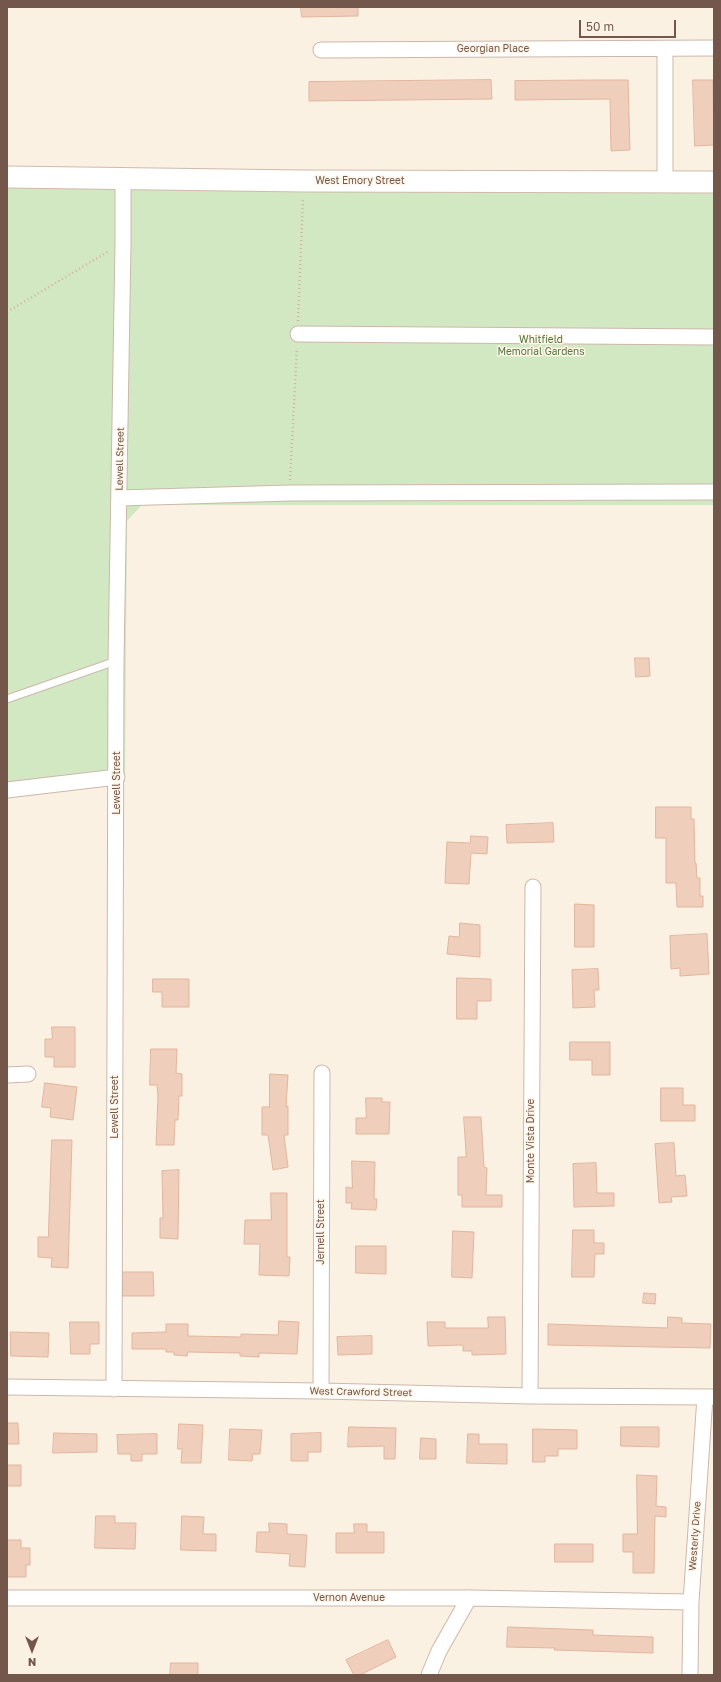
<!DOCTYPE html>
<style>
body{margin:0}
#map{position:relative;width:721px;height:1682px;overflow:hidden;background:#fbf1e3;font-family:"Golos Text",sans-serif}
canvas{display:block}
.frame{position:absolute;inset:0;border:8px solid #72574a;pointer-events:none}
.north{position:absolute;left:12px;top:1630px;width:40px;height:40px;-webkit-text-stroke:3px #fef5e8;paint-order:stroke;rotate:180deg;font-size:11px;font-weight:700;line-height:16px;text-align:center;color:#72574a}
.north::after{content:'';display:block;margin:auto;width:14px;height:18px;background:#72574a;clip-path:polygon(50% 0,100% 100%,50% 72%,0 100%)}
.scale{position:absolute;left:579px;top:20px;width:97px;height:18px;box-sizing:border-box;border:2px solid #72574a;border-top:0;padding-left:5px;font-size:12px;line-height:14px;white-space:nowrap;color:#72574a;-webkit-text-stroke:3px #fef5e8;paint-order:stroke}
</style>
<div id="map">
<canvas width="721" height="1682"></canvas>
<div class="frame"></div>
<div class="north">N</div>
<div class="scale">50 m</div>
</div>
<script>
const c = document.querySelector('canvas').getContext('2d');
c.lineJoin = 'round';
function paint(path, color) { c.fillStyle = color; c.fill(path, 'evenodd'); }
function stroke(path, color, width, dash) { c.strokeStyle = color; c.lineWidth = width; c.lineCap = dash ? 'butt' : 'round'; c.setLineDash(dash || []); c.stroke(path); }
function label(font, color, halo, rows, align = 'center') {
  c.font = font + ' "Golos Text",sans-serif'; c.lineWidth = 3; c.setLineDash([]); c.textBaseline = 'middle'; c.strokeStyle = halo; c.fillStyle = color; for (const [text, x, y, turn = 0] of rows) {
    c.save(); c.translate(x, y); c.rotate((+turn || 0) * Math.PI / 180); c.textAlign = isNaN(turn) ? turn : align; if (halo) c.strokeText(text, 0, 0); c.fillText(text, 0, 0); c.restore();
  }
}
const green = new Path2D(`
 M714 184V505H142L127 521 125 782 7 798V187Z`);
const building = new Path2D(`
 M301 7H358V16L302 17Z
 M491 80 492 99 309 101V82Z
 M597 80H628L630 150 611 151 610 99 515 100V81Z
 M693 80H713L714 145 695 146Z
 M635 658H649L650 676 636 677Z
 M656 807H691V819H694L695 863H696L697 878H700V896H703V907H677L676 883H666V838H656Z
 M553 823 554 842 507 843 506 825Z
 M471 836 488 837 487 854 471 853 469 884 445 883 447 842 470 843Z
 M575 904 594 905V947H575Z
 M460 923 480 925V957L447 954 449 936 459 937Z
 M707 934 709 974 680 976V968L671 969 670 936Z
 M598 969 599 990H594L595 1007 573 1008 572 970Z
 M457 978 491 979V1001H477V1019H457Z
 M153 979H189V1007H162V992H153Z
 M52 1027H75V1067H54V1057H45V1039H52Z
 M570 1042H610V1075H592V1060H570Z
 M151 1049H177L176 1073 182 1074V1096H179L178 1120H175L174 1145H156L158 1096 157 1085H150Z
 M270 1074 288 1075 286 1107 288 1106V1135H284L288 1167 273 1170 268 1135H262V1107H269Z
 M45 1083 77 1087 73 1120 50 1117 51 1108 42 1107Z
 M661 1088H683V1105H695V1121H661Z
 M366 1098H382V1102H390L389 1134H356V1118H366Z
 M464 1117H481L484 1167 487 1168 486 1195H502V1207H462V1195H458V1157H466Z
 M52 1140H72L68 1268 51 1267 52 1258 38 1257V1237H48Z
 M674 1143 676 1176 685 1175 687 1196 671 1197 672 1202 659 1203 655 1144Z
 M352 1161 375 1162 374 1199H377L376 1210 351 1209 352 1203H346V1187L352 1188Z
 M596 1163 597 1193H614V1206L574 1207 573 1164Z
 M179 1170 178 1239 160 1238V1218H163L162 1171Z
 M271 1193H287V1257H290L289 1276 259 1275 260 1244H244L245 1220H271Z
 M573 1230H594V1243H604V1254H595L594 1277H572Z
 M453 1231 474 1232 472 1278 452 1277Z
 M356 1246H386V1274L356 1273Z
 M123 1272H153L154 1296H123Z
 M644 1293 656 1294 655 1304 643 1303Z
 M488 1317H505L506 1354 472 1355V1351H463V1345L428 1346 427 1322H445V1328H488Z
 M668 1317 682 1318V1323L711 1324 710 1348 548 1345V1324L667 1328Z
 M279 1321 299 1322 297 1354 259 1353V1357L240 1356V1353L188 1352 187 1356 174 1355V1352H166V1349H132V1333L166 1332V1324H188V1336L241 1337V1334L278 1335Z
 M70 1322H99V1344H90V1354H71Z
 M11 1332 49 1333 48 1357 11 1356Z
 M372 1336V1354L338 1355 337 1337Z
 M7 1423H18L19 1444H7Z
 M179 1424 203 1425 201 1463H181L182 1449H178Z
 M349 1427 396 1428 395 1459H384V1446L348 1447Z
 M621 1427H659V1447L621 1446Z
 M230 1429 262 1430 260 1454H253L252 1461 229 1460Z
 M533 1429 577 1430V1449H558V1456H545V1462H533Z
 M54 1433 97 1434V1452L53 1453Z
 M321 1433V1452H308V1461H291V1434Z
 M157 1434V1454H142V1461H131V1454H118L117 1435Z
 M468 1434H479V1444H507V1464L467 1463Z
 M421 1438 436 1439V1459H420Z
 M7 1465H21V1486H7Z
 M637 1475 657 1476 656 1506 666 1507V1517L655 1516 654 1573H633V1552H623V1534H637Z
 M96 1516H115V1523H136L135 1549 95 1548Z
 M182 1516 204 1517 203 1534H216V1551L181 1550Z
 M269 1523 287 1524V1534L307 1535 305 1567 289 1566 290 1554 256 1552 257 1532H269Z
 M354 1524H367V1532H384V1553H336V1533H354Z
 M7 1540H21V1548H30V1565H26V1577H7Z
 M555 1544H593V1562H555Z
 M508 1627 593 1630V1635L653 1637V1653L554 1650 555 1648 507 1647Z
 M388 1640 396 1657 360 1675H354L346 1660Z
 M171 1663H198V1675H170Z`);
const path = new Path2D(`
 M7 312 109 251
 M298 321 303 198
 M290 480 297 348`);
const lane = new Path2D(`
 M7 699 116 661`);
const street = new Path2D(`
 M665 49V182
 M321 50 714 48
 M298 334 714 337
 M119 498 290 493 714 492
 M7 790 117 777
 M7 1075 28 1074
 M7 1387 321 1391 530 1396 714 1397
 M114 1389 116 661 123 243V177
 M321 1391 322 1073
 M530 1396 533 887
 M7 1598H469L691 1602
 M429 1675 439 1651 469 1598
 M690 1675 691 1602 705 1397`);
const secondary = new Path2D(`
 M7 177 304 181 714 182`);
const streetNames = [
 ["Georgian Place",493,49],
 ["West Emory Street",360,181],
 ["Lewell Street",120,459,-89],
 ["Lewell Street",117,783,-90],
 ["Lewell Street",115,1107,-90],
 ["Monte Vista Drive",531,1141,-90],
 ["Jernell Street",321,1232,-90],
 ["West Crawford Street",361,1392,1],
 ["Westerly Drive",695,1536,-86],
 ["Vernon Avenue",349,1598]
];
const parkNames = [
 ["Whitfield",541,340],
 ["Memorial Gardens",541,352]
];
paint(green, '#d2e8c2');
paint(building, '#efcebb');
stroke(building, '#e1b59d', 1);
stroke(lane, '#ccb8aa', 9);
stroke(street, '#ccb8aa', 17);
stroke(secondary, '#d1baaa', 23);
stroke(path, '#d4b29f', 2.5, [1, 3]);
stroke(lane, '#fff', 7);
stroke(street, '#fff', 15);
stroke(secondary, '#fff', 21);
label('10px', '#72574a', '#fef5e8', streetNames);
label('10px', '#547742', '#fef5e8', parkNames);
</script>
